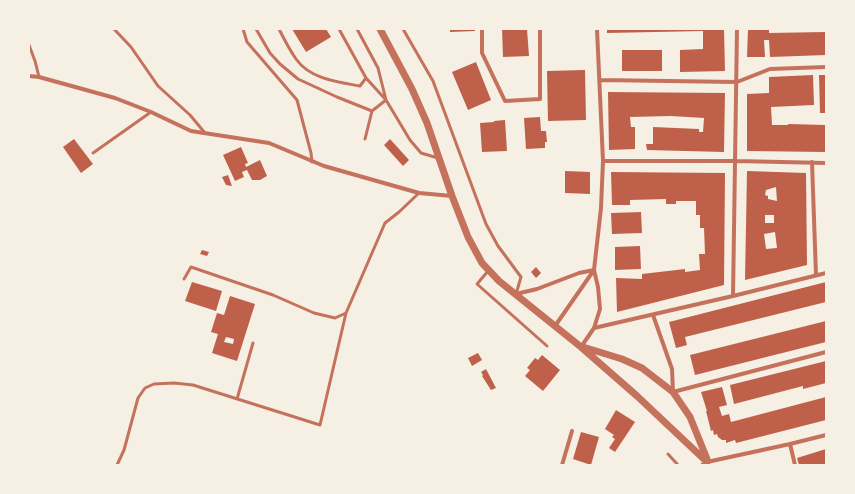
<!DOCTYPE html>
<style>
body{margin:0}
#map{position:relative;width:855px;height:494px;overflow:hidden;background:#f6efe4;font-family:"Playfair Display",serif}
canvas{display:block}
.frame{position:absolute;inset:0;border:30px solid #f6efe4;pointer-events:none}
</style>
<div id="map">
<canvas width="855" height="494"></canvas>
<div class="frame"></div>
</div>
<script>
const c = document.querySelector('canvas').getContext('2d');
c.lineJoin = 'round';
function paint(path, color) { c.fillStyle = color; c.fill(path, 'evenodd'); }
function stroke(path, color, width, dash) { c.strokeStyle = color; c.lineWidth = width; c.lineCap = dash ? 'butt' : 'round'; c.setLineDash(dash || []); c.stroke(path); }
const building = new Path2D(`
 M292 29H326L331 37 306 52Z
 M450 29H475V31L450 32Z
 M502 29H527L529 56 503 57Z
 M607 29H724L725 71 680 72V50L703 49V31L607 33Z
 M748 29H769V33L826 32V55L770 57 769 40H764L765 57H747Z
 M622 50H662V71H622Z
 M476 62 491 100 468 110 452 72Z
 M585 70 586 120 548 121 547 71Z
 M813 75 814 105 771 107 772 125H788V124L826 125V152L747 151V94L769 93V77Z
 M819 75H826V113H820Z
 M608 92 725 93 724 152 647 150 646 144H653V127L699 129V132H703L704 118 671 116 630 117 631 127H635V149L609 150Z
 M540 117 541 131H546L547 142H545V148L526 149 524 118Z
 M505 120 507 151 482 152 480 123 494 122V121Z
 M74 139 93 164 81 173 63 147Z
 M390 139 409 160 403 166 384 145Z
 M241 147 248 163 245 164 246 167 260 160 267 176 260 180H252L247 170 242 172 244 177 235 181 223 155Z
 M565 171 590 172V194L565 193Z
 M747 171 806 173 807 265 745 280ZM776 187 777 201 768 199V196L765 195 766 190ZM765 215H774V223H765ZM775 232 777 248 766 249 764 234Z
 M611 172 725 173 724 285 617 312 616 278 642 279V274L685 269V272L700 270 699 254H705L704 228H700V215H696V201H676V204H666V199L630 200V205H612Z
 M228 175 232 186 226 185 222 177Z
 M641 212 642 233 612 234 611 213Z
 M640 246 641 269 615 270V247Z
 M202 250 209 252 207 256 200 254Z
 M536 267 541 273 536 278 531 272Z
 M192 282 222 291 216 311 185 301Z
 M826 282V302L685 337 687 345 676 348 669 322Z
 M230 296 255 304 237 361 212 353 218 334 211 332 217 313 224 315ZM226 337 234 339 233 344 224 342Z
 M826 321V342L695 375 690 355Z
 M478 353 482 360 472 366 468 358Z
 M542 355 560 370 543 391 525 376 530 370 527 368 535 358 538 360Z
 M826 361V383L803 389V386L734 404 730 385Z
 M486 369 496 388 491 390 482 376 483 375 481 372Z
 M722 387 727 405 719 407 722 416 729 414 731 422 826 397V420L736 443 735 440 726 443V440H722L718 437 717 434 714 435 713 430 711 431 706 411H707L701 392Z
 M616 410 635 422 615 452 609 448 615 439 612 437 614 435 605 429Z
 M581 432 599 437 591 465 573 459Z
 M826 449V465H799L797 458Z`);
const service = new Path2D(`
 M114 29 131 47 158 86 190 115 205 133
 M243 29 247 42 297 100 311 153 312 162
 M256 29 270 53 280 64 298 79 337 97 372 111
 M279 29C284 39 289 49 296 59 310 79 338 82 360 86L366 78 386 100 372 111 365 139
 M339 29 366 78
 M357 29 378 68 386 100 410 140 421 153 438 158
 M403 29 433 81 486 224 498 246 521 277 516 294
 M29 45 35 61 39 77
 M93 153 151 112
 M489 270 477 284 547 346
 M184 279 191 267 273 295 314 313 335 318 346 313
 M237 399 253 343
 M668 454 678 465
 M117 465 124 450 138 398 145 388 154 384 174 383 193 385 320 425 346 313 385 223 399 212 419 193`);
const minor = new Path2D(`
 M482 29V53L505 101 540 99V29
 M29 76 39 77 115 98 151 112 191 131 269 143 324 166 419 193 452 196
 M599 80 737 82 770 69 826 67
 M603 161H736L826 163
 M812 162 816 275
 M516 294 537 289 579 273 594 270
 M733 296 737 29
 M653 315 672 369 673 392 826 352
 M555 326 594 270
 M594 328 733 296 826 273
 M581 347 594 328 600 309 598 287 594 270 601 208 603 161 597 29
 M790 444 795 465
 M562 465 572 431
 M702 465 707 462 790 444 826 435`);
const tertiary = new Path2D(`
 M380 29 412 89 427 123 452 196 468 237 482 263 499 281 581 347 637 396 707 462
 M583 347 622 359 642 368 673 392 690 417 707 459`);
paint(building, '#bf614a');
stroke(service, '#c5725c', 3);
stroke(minor, '#c5725c', 4);
stroke(tertiary, '#c5725c', 7);
</script>
